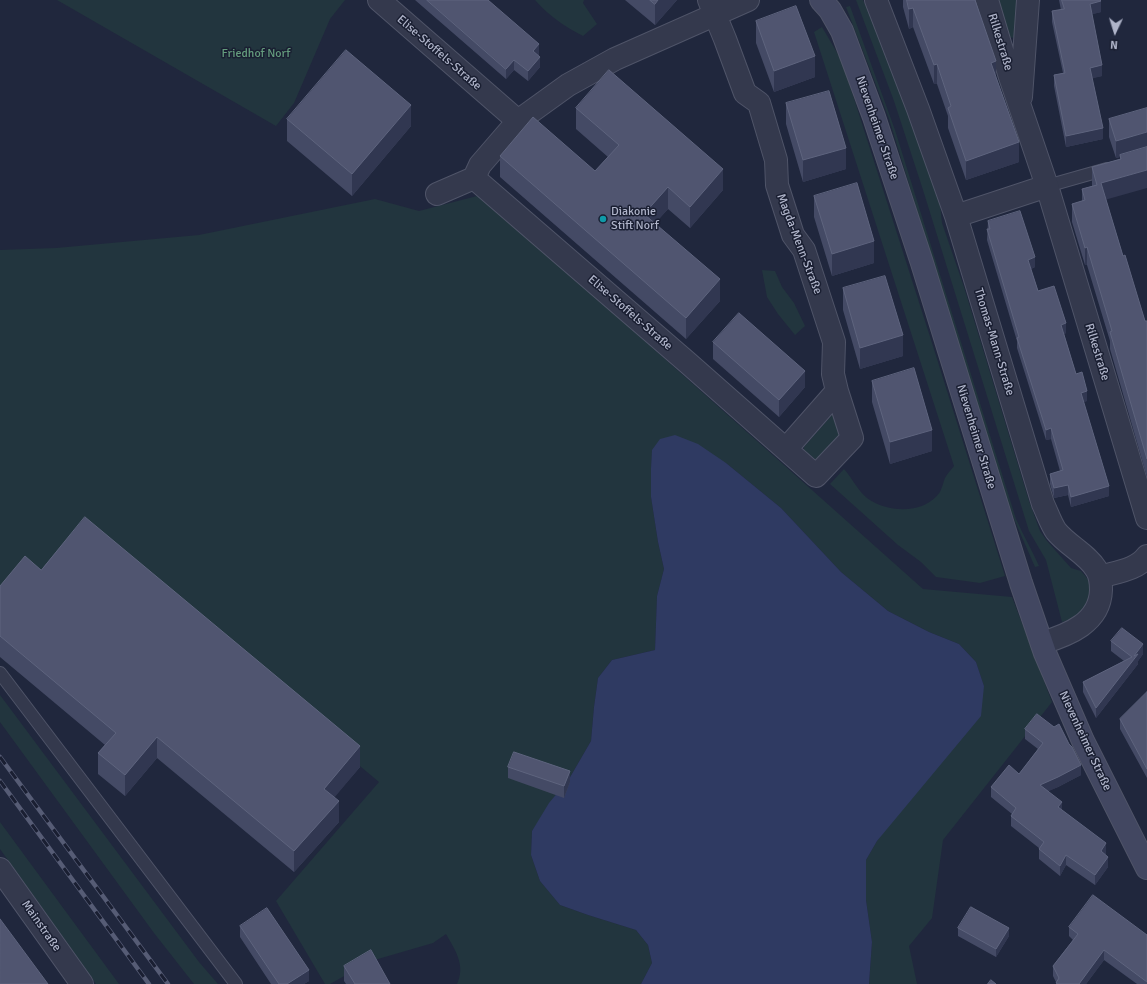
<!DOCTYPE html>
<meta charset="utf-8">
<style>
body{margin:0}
#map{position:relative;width:1147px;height:984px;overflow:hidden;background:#20273d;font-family:Signika,sans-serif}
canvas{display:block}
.north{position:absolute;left:1095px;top:12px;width:40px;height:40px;-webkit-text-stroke:3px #1a1f32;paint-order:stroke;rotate:184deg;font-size:11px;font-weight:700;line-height:16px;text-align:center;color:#afb4c9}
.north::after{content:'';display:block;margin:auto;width:14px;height:18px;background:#afb4c9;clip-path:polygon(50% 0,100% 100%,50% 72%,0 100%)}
</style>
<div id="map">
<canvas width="1147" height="984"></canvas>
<div class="north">N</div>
</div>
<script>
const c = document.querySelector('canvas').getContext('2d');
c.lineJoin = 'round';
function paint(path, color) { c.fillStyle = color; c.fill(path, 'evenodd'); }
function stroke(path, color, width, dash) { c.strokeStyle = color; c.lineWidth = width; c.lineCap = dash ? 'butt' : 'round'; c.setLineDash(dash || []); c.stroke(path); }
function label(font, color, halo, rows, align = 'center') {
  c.font = font + ' Signika,sans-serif'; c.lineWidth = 3; c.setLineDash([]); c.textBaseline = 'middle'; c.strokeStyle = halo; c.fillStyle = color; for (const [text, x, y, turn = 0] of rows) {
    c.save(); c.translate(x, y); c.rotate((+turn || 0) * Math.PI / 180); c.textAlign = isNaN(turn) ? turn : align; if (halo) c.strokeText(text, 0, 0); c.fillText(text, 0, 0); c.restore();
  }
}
const green = new Path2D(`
 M57 0H345L330 19 294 103 276 126Z
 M535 0H584L583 3 597 24 583 36C564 26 549 16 535 0Z
 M856 0H863L873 21 908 112 940 204 942 223 964 287 1029 501 1040 531 1047 541 1071 568 1081 571 1092 584 1093 594 1083 612 1072 619 1062 622 1046 560 1029 531 923 190 894 101Z
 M996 0H1017L1015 38 1008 37Z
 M850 6 895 130 1016 519C1023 535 1032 550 1039 566L1035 567 1007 503 889 119 846 7Z
 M822 27 842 61 932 343 1005 576 980 583 936 577 921 562 898 545 830 484 844 469C852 478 858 491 867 498 887 513 924 515 940 492 942 488 943 483 945 478 947 474 951 470 954 466L814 32Z
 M481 195 923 589 1012 597 1052 702 943 840 932 918 909 946 917 984H869L872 942 866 900V860L877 841 984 686 976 662 959 644 929 632 888 611 841 572 781 508 726 463 652 450 651 497 658 542 664 569 657 596 655 650 612 660 598 678 594 707 591 741 569 779 532 831 531 855 540 881 560 905 588 915 636 930 648 945 652 963 641 984H457C466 965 455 950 446 934L433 943 371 961 330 984H325L276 901 379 782 262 684 0 607V250L56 248 199 235 375 199 419 211Z
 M762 270 775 271 782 287 794 303 805 326 795 335 778 314 767 297Z
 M834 414 841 434 821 459H815L804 450V447L832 415Z
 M0 695 199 962 218 984H194L154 933 0 722Z
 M0 822 119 984H96L0 849Z`);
const water = new Path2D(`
 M675 435 698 444 726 463 781 508 841 572 888 611 929 632 959 644 976 662 984 686 981 716 877 841 866 860V900L872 942 869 984H641L652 963 648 945 636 930 588 915 560 905 540 881 531 855 532 831 549 803 569 779 591 741 594 707 598 678 612 660 655 650 657 596 664 569 658 542 651 497V468L652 450 660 439Z`);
const lane = new Path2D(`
 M1047 186 1107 169
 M0 673 236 984`);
const street = new Path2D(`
 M379 0 518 121
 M709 0 725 39 745 93 759 103 776 160 777 185 793 235 804 250 834 342 833 374 837 391 786 449
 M876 0 918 109 956 216 1043 504C1047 512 1051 524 1056 531 1067 545 1087 554 1096 569 1101 576 1101 583 1101 590 1100 623 1068 635 1042 643
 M1021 97 1028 0
 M474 178 688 363 816 476 852 438 837 391
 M1047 186 1147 518
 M437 194 474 178 480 165 518 121 568 85 615 59 748 0
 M956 216 1047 186 1010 77 987 0
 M1100 577C1116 572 1137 570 1147 556
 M0 869 82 984`);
const secondary = new Path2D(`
 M821 0 830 10 842 31 874 117 922 263 1021 583 1045 653 1083 741 1147 868`);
const rail = new Path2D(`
 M0 757 168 984
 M0 781 149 984`);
const wall = new Path2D(`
 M415 0H488L539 54 538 56 540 67 528 81 514 70 506 79Z
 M625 0H677L655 25Z
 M903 0H975L1019 162 966 180 948 128V116L937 84H934L913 27 909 29 903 7Z
 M1059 0H1100L1101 12 1092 14 1102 76 1092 78 1103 139 1066 147 1054 86V75L1063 73 1052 22V11L1061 10Z
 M756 21 815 77 774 92 756 43Z
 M786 103 846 169 803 182 786 124Z
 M576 108 723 190 690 228 668 209 655 223 720 301 686 339 500 177V156L595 171 608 157 576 129Z
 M1147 108 1106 200 1123 256 1145 321H1147V477L1110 349V341L1087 265H1085L1072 222V204L1082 201V189L1092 186V167L1120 159V157L1116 158 1109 137V119Z
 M287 119 411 126 352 196 287 141Z
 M814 196 874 263 832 276 814 217Z
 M988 221 1035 267 1031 269 1038 291 1066 333 1064 334 1076 374 1087 401 1083 402 1109 496 1071 507 1068 495 1054 498 1050 484V474L1060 471 1051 439 1046 440 1017 348V341L987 240Z
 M843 288 903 356 860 369 843 310Z
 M713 342 805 387 779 417 713 359Z
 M872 381 932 451 890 464 872 402Z
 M41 570 360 767 334 797 339 822 294 872 157 758 125 796 98 774V753L105 745 0 657V586Z
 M1111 641 1143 654 1138 661V664L1096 718 1083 692V682L1124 661 1111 651Z
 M1147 692V778L1120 729V719Z
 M1037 714 1081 775 1058 787 1048 791 1062 810 1106 853 1105 855 1108 867 1095 885 1066 865 1060 876 1039 859V848L1011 826V816L1012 814 991 797V787L1019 774 1038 749 1025 739V729Z
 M508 767 570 782 564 798 508 778Z
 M240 926 309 981 304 984H271L240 937Z
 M1069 927 1147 935V984H1137L1104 960 1086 984H1056V982L1053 976V966L1073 940 1069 936Z
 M958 928 1009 936 996 957 958 936Z
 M344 966 390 984H346L344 981Z`);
const shadedWall = new Path2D(`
 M658 0H677L655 25V4Z
 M1101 1V12L1090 15V4Z
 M913 8V27L909 29V9Z
 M539 44V54L533 62V51Z
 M815 56V77L774 92V71Z
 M540 57V67L528 81V71Z
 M514 60V70L506 79V69Z
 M996 61V81L991 63Z
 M937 64V84H934V65Z
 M1102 65V76L1090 79V68Z
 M411 105V126L352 196V174Z
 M1103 128V139L1066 147V136Z
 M1147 132V150L1120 155V157L1116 158V141Z
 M1019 142V162L966 180V161Z
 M846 148V169L803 182V160Z
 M723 169V190L690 228V207Z
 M1147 170V188L1101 201V183Z
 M668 187V209L644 236V214Z
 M874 241V263L832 276V254Z
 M1087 247V265H1085V248Z
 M1035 257V267L1028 270V260Z
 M720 279V301L686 339V318Z
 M1066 323V333L1061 335V325Z
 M903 335V356L860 369V348Z
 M805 371V387L779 417V400Z
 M1087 391V401L1081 403V393Z
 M1051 428V439L1046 440V430Z
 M932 430V451L890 464V442Z
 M1068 485V495L1054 498V488Z
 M1109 486V496L1071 507V497Z
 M1143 644V654L1138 661V664L1096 718V708L1134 656Z
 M157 737V758L125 796V775Z
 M360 746V767L324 810V789Z
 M1081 765V775L1058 787 1040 795V785Z
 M570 771V782L564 798V786Z
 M339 801V822L294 872V851Z
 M1062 802V812L1058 807Z
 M1106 843V853L1101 861V851Z
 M1066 855V865L1060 876V866Z
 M1108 857V867L1095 885V875Z
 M1009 928V936L996 957V949Z
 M1104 950V960L1086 984H1079Z
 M309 970V981L304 984H287Z`);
const building = new Path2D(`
 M427 0H488L539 44 533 51 540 57 528 71 514 60 506 69Z
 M650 0H658L655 4Z
 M907 0H975L996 61 991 63 1019 142 966 161 948 108 951 106 937 64 934 65 913 8 909 9Z
 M1062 0H1100L1101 1 1090 4 1102 65 1090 68 1103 128 1066 136 1054 75 1065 73 1052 11 1064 9Z
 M796 6 815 56 774 71 756 21Z
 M346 50 411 105 352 174 287 119Z
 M609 70 723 169 690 207 668 187 644 214 720 279 686 318 500 156 533 117 595 171 619 145 576 108Z
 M829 91 846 148 803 160 786 103Z
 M1147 108V132L1116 141 1109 119Z
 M1147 147V170L1101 183 1123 256 1125 255 1145 321H1147V459L1110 332 1112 331 1087 247 1085 248 1072 204 1085 200 1082 189 1097 185 1092 167 1121 159 1120 155Z
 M857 183 874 241 832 254 814 196Z
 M1020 211 1035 257 1028 260 1038 291 1054 286 1066 323 1061 325 1076 374 1082 372 1087 391 1081 393 1109 486 1071 497 1068 485 1054 488 1050 474 1063 470 1051 428 1046 430 1017 338 1019 337 987 229H990L988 221Z
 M885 276 903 335 860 348 843 288Z
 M739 313 805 371 779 400 713 342Z
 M914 368 932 430 890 442 872 381Z
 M85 517 360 746 324 789 339 801 294 851 157 737 125 775 98 753 116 733 0 636V586L25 556 41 570Z
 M1122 628 1143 644 1134 656 1138 654 1096 708 1083 682 1132 657 1111 641Z
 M1147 692V769L1120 719Z
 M1037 714 1054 727 1059 724 1069 744 1072 747 1081 765 1058 777 1040 785 1062 802 1058 807 1106 843 1101 851 1108 857 1095 875 1066 855 1060 866 1039 849 1044 842 1011 816 1016 808 991 787 1009 765 1019 774 1043 743 1025 729Z
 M514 752 570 771 564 786 508 767Z
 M1093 895 1147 935V982L1104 950 1079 984H1058L1056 983 1059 978 1053 966 1078 934 1069 927Z
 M971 907 1009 928 996 949 958 928Z
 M267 908 309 970 287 984H279L240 926Z
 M0 919 48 984H0Z
 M371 950 390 984H355L344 966Z
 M991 980 996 984H988Z`);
const markers = [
 [603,219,4,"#0f9aa8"]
];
const streetNames = [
 ["Rilkestraße",1000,42,73],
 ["Elise-Stoffels-Straße",439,53,41],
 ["Nievenheimer Straße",877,128,71],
 ["Magda-Menn-Straße",799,244,69],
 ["Elise-Stoffels-Straße",630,313,41],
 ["Thomas-Mann-Straße",994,342,73],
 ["Rilkestraße",1097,352,73],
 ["Nievenheimer Straße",976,437,73],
 ["Nievenheimer Straße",1085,741,65],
 ["Mainstraße",41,926,55]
];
const parkNames = [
 ["Friedhof Norf",256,54]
];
const poiNames = [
 ["Diakonie",611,212],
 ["Stift Norf",611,226]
];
paint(green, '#22353e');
paint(water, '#2f3a62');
stroke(lane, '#4f5468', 14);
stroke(street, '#4f5468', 24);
stroke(secondary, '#4f5468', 24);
stroke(lane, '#34394d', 12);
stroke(street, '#34394d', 22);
stroke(secondary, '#424761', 22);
stroke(rail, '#565c75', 4.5);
stroke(rail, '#1a1f32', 3, [9]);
paint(wall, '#444a65');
paint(shadedWall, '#313751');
paint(building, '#505570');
stroke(building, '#5e647e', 1);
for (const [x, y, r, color] of markers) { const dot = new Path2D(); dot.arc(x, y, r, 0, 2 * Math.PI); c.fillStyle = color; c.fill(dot); stroke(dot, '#1a1f32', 1.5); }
label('12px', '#afb4c9', '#1a1f32', streetNames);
label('12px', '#649c7d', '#1a1f32', parkNames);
label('12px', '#afb4c9', '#1a1f32', poiNames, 'left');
</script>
